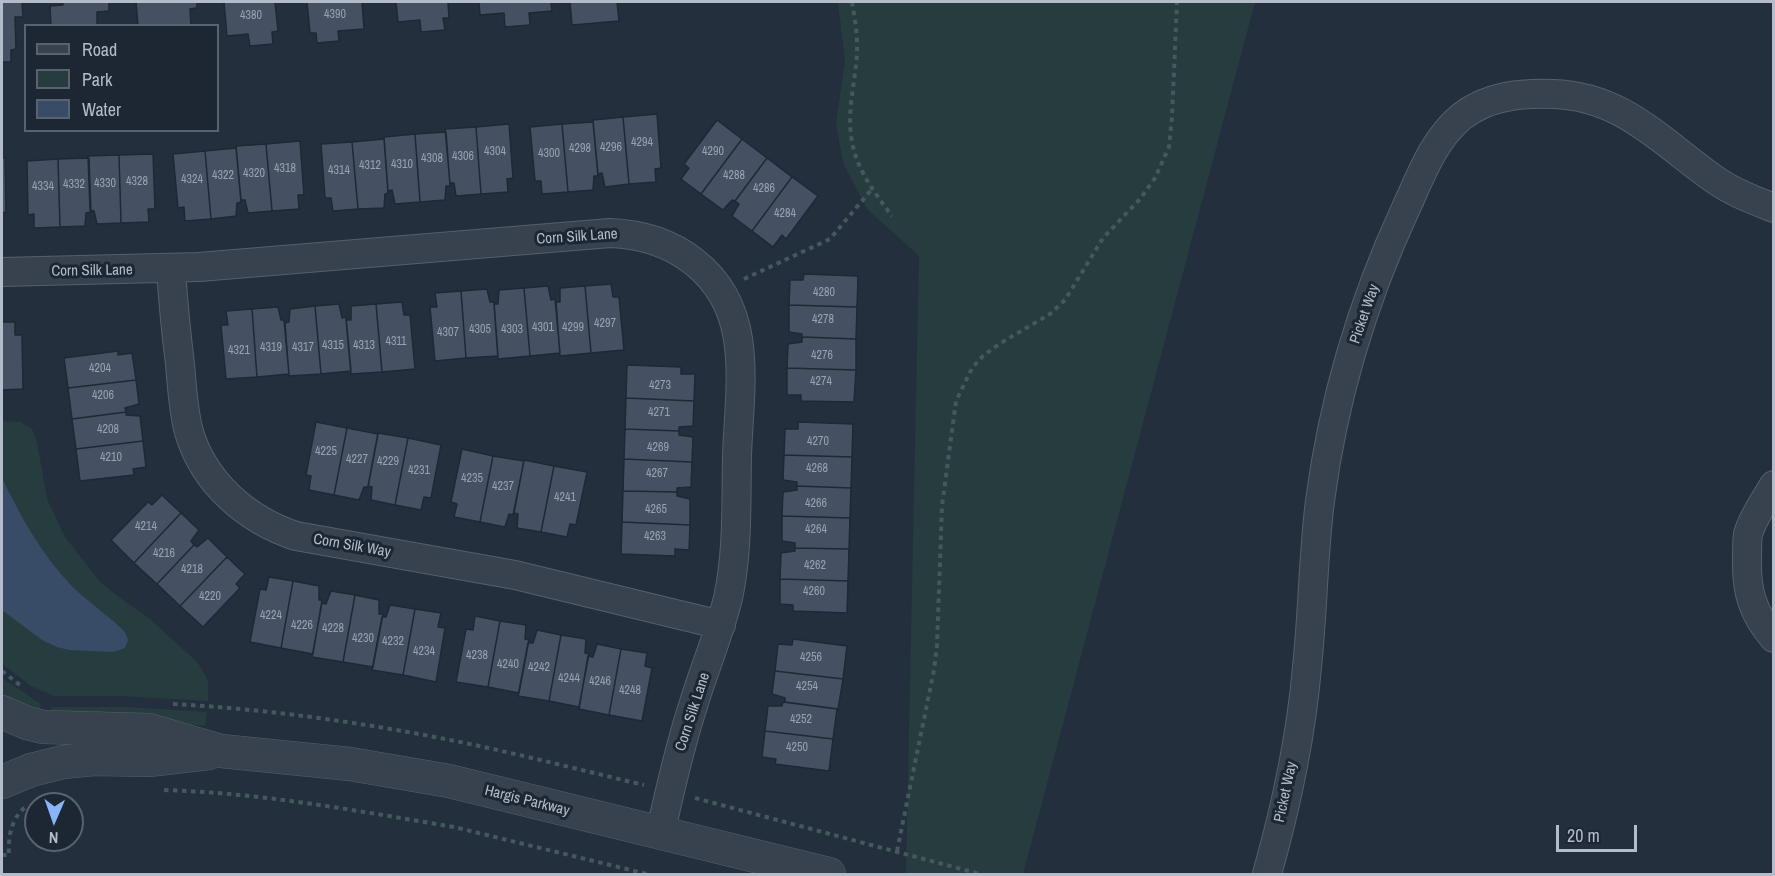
<!DOCTYPE html>
<style>
body{margin:0}
#map{position:relative;width:1775px;height:876px;overflow:hidden;background:#242f3e;font-family:"Archivo Narrow",sans-serif}
canvas{display:block}
.frame{position:absolute;inset:0;border:3px solid #b4bcc9;pointer-events:none}
.legend{position:absolute;left:24px;top:24px;width:195px;height:108px;box-sizing:border-box;background:#1d2633;border:2px solid #59626f;margin:0;padding:8px 10px;list-style:none;font-size:18px;color:#b4bcc9}
.legend li{display:flex;align-items:center;gap:12px;height:30px}
.legend b{width:30px;border:2px solid #59626f}
.north{position:absolute;left:24px;top:792px;width:60px;height:60px;box-sizing:border-box;background:#1d2633;border:2px solid #59626f;border-radius:50%;rotate:182deg;font-size:16px;font-weight:700;line-height:24px;text-align:center;color:#b4bcc9}
.north::after{content:'';display:block;margin:auto;width:21px;height:27px;background:#8ab4f8;clip-path:polygon(50% 0,100% 100%,50% 72%,0 100%)}
.scale{position:absolute;left:1556px;top:825px;width:81px;height:27px;box-sizing:border-box;border:3px solid #b4bcc9;border-top:0;padding-left:8px;font-size:18px;line-height:21px;white-space:nowrap;color:#b4bcc9;-webkit-text-stroke:4px #1d2633;paint-order:stroke}
</style>
<div id="map">
<canvas width="1775" height="876"></canvas>
<div class="frame"></div>
<ul class="legend">
<li><b style="height:8px;background:#38414e"></b>Road</li>
<li><b style="height:16px;background:#263c3f"></b>Park</li>
<li><b style="height:16px;background:#394c67"></b>Water</li>
</ul>
<div class="north">N</div>
<div class="scale">20 m</div>
</div>
<script>
const c = document.querySelector('canvas').getContext('2d');
c.lineJoin = 'round';
function paint(path, color) { c.fillStyle = color; c.fill(path, 'evenodd'); }
function stroke(path, color, width, dash) { c.strokeStyle = color; c.lineWidth = width; c.lineCap = dash ? 'butt' : 'round'; c.setLineDash(dash || []); c.stroke(path); }
function label(font, color, halo, rows, align = 'center') {
  c.font = font + ' "Archivo Narrow",sans-serif'; c.lineWidth = 6; c.setLineDash([]); c.textBaseline = 'middle'; c.strokeStyle = halo; c.fillStyle = color; for (const [text, x, y, turn = 0] of rows) {
    c.save(); c.translate(x, y); c.rotate((+turn || 0) * Math.PI / 180); c.textAlign = isNaN(turn) ? turn : align; if (halo) c.strokeText(text, 0, 0); c.fillText(text, 0, 0); c.restore();
  }
}
const green = new Path2D(`
 M838 2H1255L1023 874H906L919 256 867 209 843 163 836 123 845 61Z
 M2 421 20 422 32 429 37 442 47 499 65 537 100 582 115 594 150 619 198 663 208 680V701L119 696H54L31 686 2 664Z
 M2 678 41 704 39 714 2 699Z
 M52 707H127L207 712 205 726 161 721 49 716Z`);
const water = new Path2D(`
 M2 478C22 519 45 561 79 593 94 606 111 618 125 632L128 640 125 648 113 652 69 650 57 647 42 640 2 610Z`);
const building = new Path2D(`
 M2 2H22L23 17H15L16 49 11 50V62H2Z
 M63 2H109V11L97 12V26H51L50 6 63 5Z
 M136 2H197V8L190 9 191 26H138Z
 M224 2H275L278 31 272 32 273 44 250 46 248 34 227 36Z
 M307 2H362L364 29 338 31 339 41 317 43 316 33H310Z
 M396 2H448L449 18H443L445 30 421 32 420 20 398 22Z
 M479 2H551L552 11 529 13 530 25 505 27 504 13 480 15Z
 M570 2H617L619 21 572 25Z
 M657 114 661 168 655 169 656 182 629 184 623 117Z
 M623 117 629 184 605 187 602 173 598 174 593 120Z
 M717 120 742 139 701 194 681 179 689 168 684 164Z
 M593 122 598 176H594L593 190 568 192 562 124Z
 M509 124 513 178 507 179 508 192 481 194 476 127Z
 M562 124 568 192 542 194 541 181H535L530 127Z
 M476 127 481 194 456 196 454 183H450L445 129Z
 M446 132 450 186H446L445 200 420 202 415 134Z
 M415 134 420 202 395 204 392 190 388 191 384 137Z
 M384 139 388 193 385 194 384 208 358 209 352 142Z
 M742 139 767 158 735 201 732 200 723 210 701 194Z
 M300 141 304 195H298L299 209 272 211 266 144Z
 M352 142 358 209 333 211 331 198H325L321 144Z
 M266 144 272 211 248 213 245 200H241L236 146Z
 M236 148 241 202 237 203 236 216 211 219 205 151Z
 M205 151 211 219 185 221 184 207 178 208 173 154Z
 M153 154 155 209H148L149 222 121 223 119 155Z
 M119 155 121 223 97 224 94 211 90 210 88 156Z
 M2 158H5L6 212 2 213Z
 M89 158 91 212 86 213 85 226 60 227 58 159Z
 M767 158 792 177 752 231 732 216 739 204 735 201Z
 M58 159 60 227 34 228V214L28 215 27 161Z
 M792 177 818 196 786 239 782 235 773 247 752 231Z
 M804 274 858 276 857 307 789 305 790 280H803Z
 M611 284 613 297H619L624 350 591 353 585 286Z
 M548 286 551 300 555 299 560 353 530 356 524 288Z
 M585 286 591 353 560 356 556 302H560V288Z
 M524 288 530 356 498 359 494 304H498L499 290Z
 M487 289 490 302H494L498 356 466 358 461 291Z
 M461 291 466 358 435 361 430 307H437L435 293Z
 M402 302 404 315H410L415 369 382 372 376 304Z
 M339 304 342 318 346 317 351 371 321 374 315 306Z
 M376 304 382 372 351 374 346 320H351V306Z
 M789 305 857 307 856 339 802 337V334L789 332Z
 M315 306 321 374 289 376 285 323 289 322 290 309Z
 M278 307 281 320H284L289 374 257 377 252 309Z
 M252 309 257 377 226 379 221 325H228L226 311Z
 M2 322H15V335H22L23 389 2 390Z
 M802 337 856 339V370L787 368 788 344 802 342Z
 M118 351V355L132 353 136 380 68 388 64 358Z
 M627 365 681 367V374H695L694 401 626 398Z
 M787 368 856 370 854 402 801 401V395H787Z
 M136 380 139 404 125 408 126 412 72 419 68 388Z
 M626 398 694 401 693 426 679 427V431L625 429Z
 M126 412V415L140 416 143 441 76 449 72 419Z
 M316 422 347 428 334 495 309 490 311 476 306 475Z
 M798 422 853 424 852 457 784 455 785 429H798Z
 M347 428 378 434 368 487H364L359 500 334 495Z
 M625 429 679 431V435L693 437 692 462 624 459Z
 M378 433 408 438 395 505 371 500 372 487 368 486Z
 M408 438 441 445 431 498 424 497 421 510 395 505Z
 M143 441 146 467 133 469 134 475 80 481 76 449Z
 M462 449 493 456 480 522 454 517 457 504 451 502Z
 M784 455 852 457 851 488 797 486V482L783 480Z
 M493 456 524 461 513 515 509 514 505 527 480 522Z
 M624 459 692 462 691 487 677 488V492L623 491Z
 M524 460 554 466 541 532 517 528 518 514 514 513Z
 M554 466 587 472 576 525 570 524 567 537 541 532Z
 M797 486 851 488 850 518 782 516 783 492 797 490Z
 M623 491 677 492V496L690 499V525L622 522Z
 M162 495 181 513 134 563 111 540 148 502 152 505Z
 M181 513 199 530 191 541 194 545 157 584 134 563Z
 M782 516 850 518 849 549 795 548V543L782 541Z
 M622 522 690 525 689 550 675 549V556L621 554Z
 M208 538 227 557 180 606 157 584 194 545 197 547Z
 M795 548 849 549 848 581 780 579 781 553 795 551Z
 M227 557 245 574 236 584 240 588 203 627 180 606Z
 M269 577 293 581 281 648 250 642 260 589 266 590Z
 M780 579 848 581 847 613 793 611V605L780 604Z
 M293 581 319 586V600H322L313 654 281 648Z
 M331 591 355 595 343 662 312 657 322 603 326 604Z
 M355 595 379 600V614H383L373 667 343 662Z
 M390 605 415 609 403 675 372 670 382 617H386Z
 M415 609 441 613 438 627 445 628 436 682 403 675Z
 M475 616 500 621 488 687 456 682 466 629 473 630Z
 M500 621 526 625 525 639 529 640 519 693 488 687Z
 M537 630 561 635 549 701 518 696 528 643H533Z
 M561 635 586 639 585 653 589 654 579 707 549 701Z
 M793 639 847 646 843 679 775 671 778 644 792 645Z
 M597 644 621 649 609 715 579 709 588 656 593 657Z
 M621 649 647 653 645 666 652 668 642 721 609 715Z
 M775 671 843 679 838 709 785 702V698L772 694Z
 M783 702 837 709 833 739 765 731 768 706H782Z
 M765 731 833 739 829 771 775 764 776 759 762 757Z`);
const path = new Path2D(`
 M852 2C854 15 857 29 857 43 858 73 847 104 851 135 854 166 874 192 892 216
 M744 279 830 239 872 189
 M2 671 20 685
 M173 704C263 709 352 721 440 738 508 751 576 769 644 785
 M164 790C262 793 358 811 454 827L647 874
 M695 798 980 874
 M897 851 934 670 937 645 942 506 956 401 972 368 983 356 999 344 1050 314 1065 300 1103 238 1140 199 1155 178 1169 147 1172 117 1177 2
 M2 855H9C8 837 11 817 27 806`);
const minor = new Path2D(`
 M171 269C173 301 176 332 180 364 182 387 183 410 189 432 204 483 247 520 296 536L515 575 721 625
 M2 272 199 267 610 233C674 235 728 273 738 339 744 377 738 419 737 457 736 504 738 552 728 598 719 635 704 669 693 706 679 748 670 791 660 834
 M1774 485C1765 500 1753 517 1748 534 1747 541 1747 550 1747 557 1746 590 1752 613 1774 638
 M1267 874C1286 807 1301 737 1307 667 1313 611 1313 556 1320 501 1333 401 1363 301 1405 210 1420 178 1433 140 1461 117 1487 96 1520 93 1553 94 1624 96 1663 144 1717 181 1734 193 1754 200 1774 208`);
const tertiary = new Path2D(`
 M2 712 27 723 43 727 149 730 221 751 350 764 449 781 829 874
 M2 782 31 770 63 762 94 759 149 760 209 753`);
const numberNames = [
 ["4390",335,15],
 ["4380",251,16],
 ["4294",642,143],
 ["4296",611,148],
 ["4298",580,149],
 ["4304",495,152],
 ["4290",713,152],
 ["4300",549,154],
 ["4306",463,157],
 ["4308",432,159],
 ["4310",402,165],
 ["4312",370,166],
 ["4318",285,169],
 ["4314",339,171],
 ["4320",254,174],
 ["4322",223,176],
 ["4288",734,176],
 ["4324",192,180],
 ["4328",137,182],
 ["4330",105,184],
 ["4332",74,185],
 ["4334",43,187],
 ["4286",764,189],
 ["4284",785,214],
 ["4280",824,293],
 ["4278",823,320],
 ["4297",605,324],
 ["4301",543,328],
 ["4299",573,328],
 ["4305",480,330],
 ["4303",512,330],
 ["4307",448,333],
 ["4311",396,342],
 ["4315",333,346],
 ["4313",364,346],
 ["4319",271,348],
 ["4317",303,348],
 ["4321",239,351],
 ["4276",822,356],
 ["4204",100,369],
 ["4274",821,382],
 ["4273",660,386],
 ["4206",103,396],
 ["4271",659,413],
 ["4208",108,430],
 ["4270",818,442],
 ["4269",658,448],
 ["4225",326,452],
 ["4210",111,458],
 ["4227",357,460],
 ["4229",388,462],
 ["4268",817,469],
 ["4231",419,471],
 ["4267",657,474],
 ["4235",472,479],
 ["4237",503,487],
 ["4241",565,498],
 ["4266",816,504],
 ["4265",656,510],
 ["4214",146,527],
 ["4264",816,530],
 ["4263",655,537],
 ["4216",164,554],
 ["4262",815,566],
 ["4218",192,570],
 ["4260",814,592],
 ["4220",210,597],
 ["4224",271,616],
 ["4226",302,626],
 ["4228",333,629],
 ["4230",363,639],
 ["4232",393,642],
 ["4234",424,652],
 ["4238",477,656],
 ["4256",811,658],
 ["4240",508,665],
 ["4242",539,668],
 ["4244",569,679],
 ["4246",600,682],
 ["4254",807,687],
 ["4248",630,691],
 ["4252",801,720],
 ["4250",797,748]
];
const streetNames = [
 ["Corn Silk Lane",577,237,-4],
 ["Corn Silk Lane",92,271,-1],
 ["Picket Way",1365,314,-71],
 ["Corn Silk Way",352,546,10],
 ["Corn Silk Lane",693,712,-72],
 ["Picket Way",1286,792,-78],
 ["Hargis Parkway",527,801,14]
];
paint(green, '#263c3f');
paint(water, '#394c67');
paint(building, '#455162');
stroke(building, '#1f2835', 1.5);
stroke(minor, '#565f6c', 30);
stroke(tertiary, '#565f6c', 34);
stroke(path, '#44595c', 4, [4.5, 4.5]);
stroke(minor, '#38414e', 28);
stroke(tertiary, '#38414e', 33);
label('12px', '#98a1af', null, numberNames);
label('15px', '#b4bcc9', '#1d2633', streetNames);
</script>
